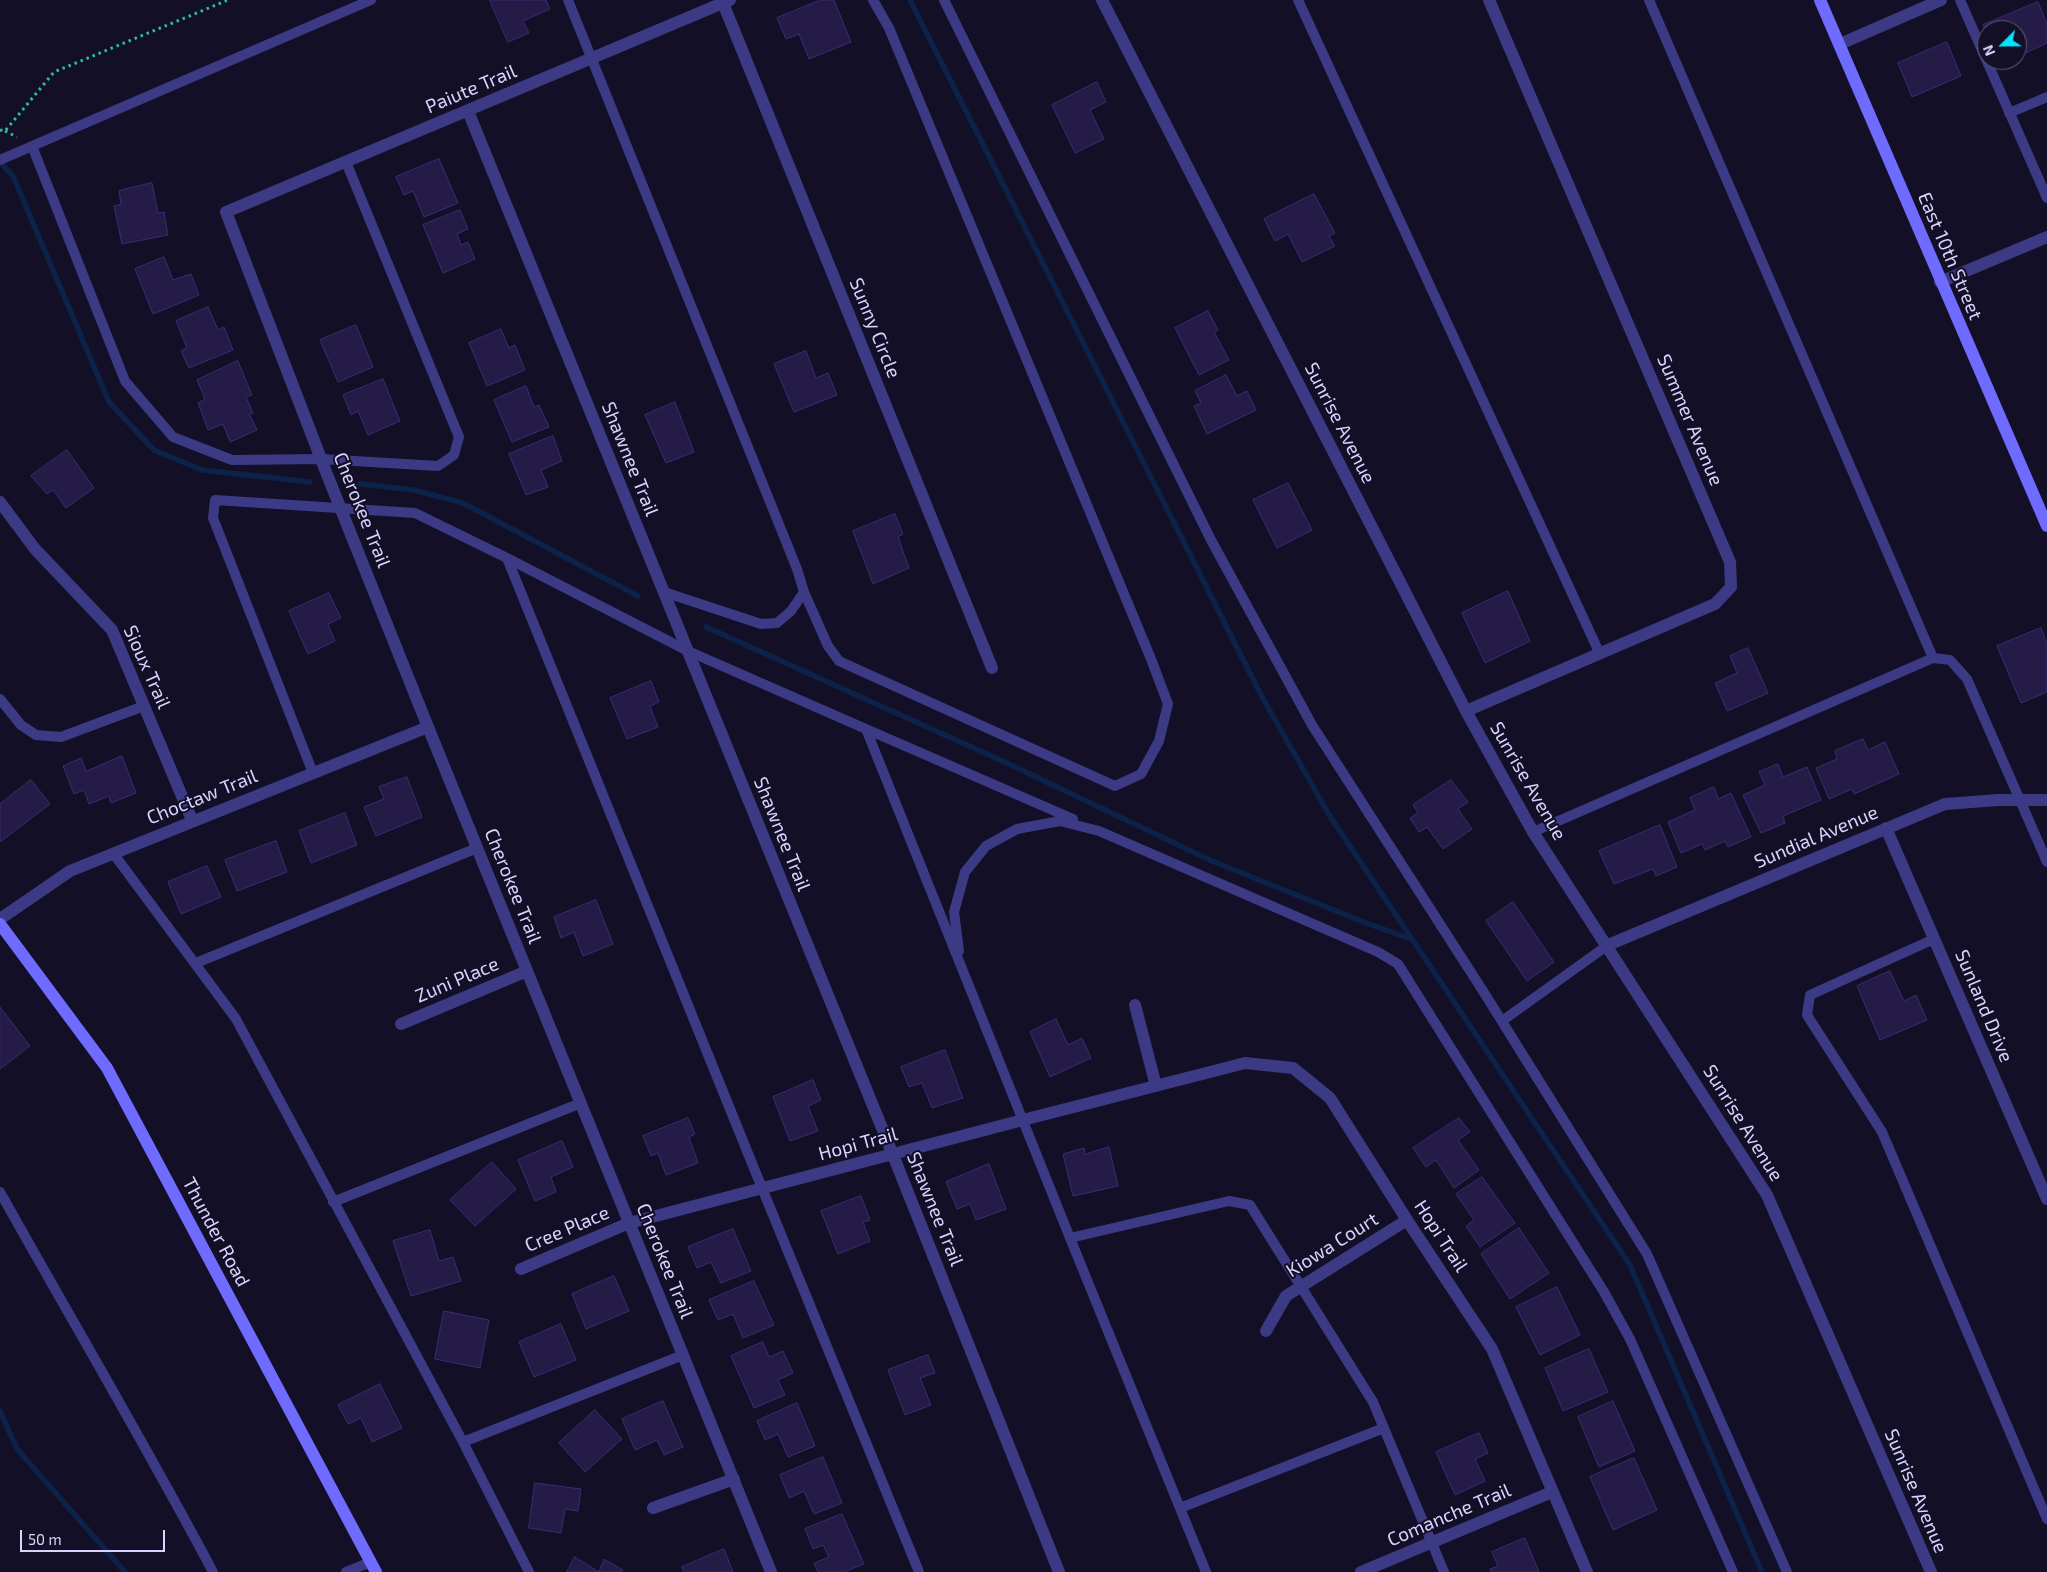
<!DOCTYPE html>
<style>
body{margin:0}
#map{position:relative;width:2047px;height:1572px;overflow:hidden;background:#130f26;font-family:"Exo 2",sans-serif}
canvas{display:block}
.north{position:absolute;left:1977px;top:20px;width:50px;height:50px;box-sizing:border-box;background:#130f26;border:1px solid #625e7d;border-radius:50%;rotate:247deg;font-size:14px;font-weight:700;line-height:20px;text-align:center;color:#d9d4ff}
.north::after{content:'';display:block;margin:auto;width:18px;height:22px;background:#00e5ff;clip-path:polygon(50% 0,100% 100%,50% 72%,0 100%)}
.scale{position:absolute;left:20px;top:1530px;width:145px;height:22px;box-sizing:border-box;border:2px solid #d9d4ff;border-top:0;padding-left:6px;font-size:15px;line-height:18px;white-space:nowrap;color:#d9d4ff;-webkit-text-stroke:4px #130f26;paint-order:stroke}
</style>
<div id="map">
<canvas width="2047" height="1572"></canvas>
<div class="north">N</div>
<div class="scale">50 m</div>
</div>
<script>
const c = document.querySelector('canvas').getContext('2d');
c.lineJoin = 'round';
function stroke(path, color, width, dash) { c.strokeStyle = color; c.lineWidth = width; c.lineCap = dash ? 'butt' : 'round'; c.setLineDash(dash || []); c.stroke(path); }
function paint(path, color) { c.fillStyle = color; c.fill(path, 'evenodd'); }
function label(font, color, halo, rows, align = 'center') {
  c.font = font + ' "Exo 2",sans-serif'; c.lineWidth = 4; c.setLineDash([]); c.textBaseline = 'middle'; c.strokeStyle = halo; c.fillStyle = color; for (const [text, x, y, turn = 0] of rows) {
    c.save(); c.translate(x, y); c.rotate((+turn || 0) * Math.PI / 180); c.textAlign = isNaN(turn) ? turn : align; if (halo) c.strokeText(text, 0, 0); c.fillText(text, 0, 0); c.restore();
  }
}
const stream = new Path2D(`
 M910 0 1261 695 1331 818 1630 1265 1762 1572
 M0 162 13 176 109 402 154 450 202 470 310 482
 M360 484 414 490 463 503 638 596
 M706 627 1009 764 1212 861 1366 923 1411 939
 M0 1411 17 1449 125 1572`);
const building = new Path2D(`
 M490 0H546L550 9 523 21 529 33 508 42Z
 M821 0H834L851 42 809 59 799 34 786 39 777 18Z
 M2038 2 2047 24V43L2017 57V30H1987V34L1983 25Z
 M1947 42 1961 76 1912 97 1898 63Z
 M1097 82 1106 102 1090 110 1104 139 1075 153 1052 105Z
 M439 159 458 203 424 217 413 191 404 195 396 177Z
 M152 183 158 213 164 212 168 235 122 244 114 206 121 204 119 191Z
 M1314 194 1335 233 1329 236 1335 246 1302 262 1288 234 1275 241 1264 219Z
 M460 210 468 229 457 234 461 245 468 242 475 259 443 273 423 225Z
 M164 257 173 280 191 274 199 295 153 314 135 269Z
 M208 307 218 330 224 327 233 350 189 368 181 351 187 348 176 321Z
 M1208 311 1218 330 1214 332 1229 360 1199 375 1175 328Z
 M356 325 373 367 338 382 320 340Z
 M501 329 509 348 515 345 525 370 487 386 469 343Z
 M806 351 816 378 828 373 837 395 794 412 774 364Z
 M238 361 252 395 246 397 253 413 249 414 257 430 230 442 223 424 208 430 198 403 205 399 197 380Z
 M1226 375 1237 396 1247 391 1256 410 1207 434 1194 406 1201 403 1195 391Z
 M383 379 400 421 368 435 358 411 351 415 343 395Z
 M526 386 534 407 539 405 549 427 512 442 494 400Z
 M675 402 694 452 666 463 645 415Z
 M553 436 562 461 541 470 548 487 526 495 509 454Z
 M67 450 94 488 66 508 53 490 47 494 31 476Z
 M1288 483 1312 530 1277 548 1253 500Z
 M895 514 903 534 898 537 909 568 873 584 853 531Z
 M1508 591 1530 641 1485 663 1462 613Z
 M329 593 341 618 328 624 335 641 308 654 289 611Z
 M2041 628 2047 644V692L2021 703 1997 646Z
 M1748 648 1768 693 1727 711 1715 683 1737 673 1730 656Z
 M651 681 659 702 650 706 658 727 627 739 610 698Z
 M1863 739 1868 750 1885 742 1899 774 1854 794 1852 789 1829 799 1816 768 1837 759 1835 751Z
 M122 756 136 793 111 803 109 796 89 804 84 790 74 794 63 766 81 758 86 771Z
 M1778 764 1783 777 1807 767 1821 800 1783 816 1785 823 1761 833 1743 795 1765 785 1759 772Z
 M407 777 422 817 376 836 364 807 384 799 379 787Z
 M31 780 50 804 0 842V804Z
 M1451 780 1468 802 1458 809 1472 829 1443 849 1427 827 1419 832 1410 818 1418 813 1413 805Z
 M1714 787 1718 799 1731 793 1751 837 1728 847 1725 841 1705 850 1702 844 1681 853 1668 822 1695 810 1690 798Z
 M345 813 357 845 311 863 299 831Z
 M1660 825 1677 867 1656 876 1653 869 1614 884 1599 851Z
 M276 841 287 872 237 891 225 860Z
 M207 866 221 897 181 914 168 882Z
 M596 900 613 944 583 956 574 932 561 938 554 917Z
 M1513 902 1554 962 1527 981 1486 921Z
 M1890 971 1904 1001 1916 995 1927 1020 1880 1040 1857 986Z
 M0 1007 30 1046 0 1069Z
 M1056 1019 1068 1045 1082 1038 1091 1058 1050 1077 1030 1032Z
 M945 1050 963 1098 932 1108 922 1083 909 1087 901 1067Z
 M813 1080 821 1100 808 1106 818 1131 790 1141 773 1097Z
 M688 1118 695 1134 689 1137 698 1163 666 1175 658 1153 651 1156 643 1136Z
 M1459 1118 1470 1132 1458 1140 1479 1170 1454 1188 1436 1160 1426 1167 1413 1148Z
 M562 1141 573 1167 551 1177 556 1192 535 1201 518 1160Z
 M1109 1147 1118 1186 1073 1196 1063 1154 1084 1148 1085 1154Z
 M492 1162 516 1189 475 1226 450 1200Z
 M989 1164 1006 1209 976 1220 970 1204 957 1209 946 1182Z
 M1482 1177 1515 1223 1480 1247 1466 1226 1474 1220 1456 1194Z
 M861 1196 870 1220 863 1222 870 1241 838 1254 821 1211Z
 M1519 1228 1549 1273 1510 1299 1481 1254Z
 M733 1229 751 1271 721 1283 711 1262 697 1268 688 1247Z
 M430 1230 439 1261 453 1257 461 1281 411 1296 393 1241Z
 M614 1276 629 1311 586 1329 572 1294Z
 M754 1281 774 1325 743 1338 733 1314 718 1320 709 1300Z
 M1557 1287 1580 1335 1540 1355 1516 1307Z
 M444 1311 489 1320 480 1368 435 1359Z
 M561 1324 576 1360 534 1377 519 1342Z
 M763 1342 769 1357 783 1351 793 1373 778 1380 785 1395 754 1408 731 1356Z
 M1589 1349 1608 1392 1563 1411 1545 1368Z
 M928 1355 935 1373 920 1378 931 1405 905 1415 888 1370Z
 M380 1384 402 1428 372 1442 361 1418 348 1424 338 1405Z
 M663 1401 683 1447 664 1455 657 1440 635 1450 622 1419Z
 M1613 1401 1635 1451 1599 1467 1578 1417Z
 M797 1403 815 1446 788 1457 778 1434 765 1440 757 1421Z
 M595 1410 622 1439 585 1472 559 1443Z
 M1479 1433 1488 1453 1475 1459 1485 1481 1455 1495 1436 1452Z
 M823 1457 842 1503 814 1514 804 1491 789 1498 780 1475Z
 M1634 1458 1657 1510 1613 1530 1590 1477Z
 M535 1483 581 1489 578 1511 565 1509 561 1533 529 1528Z
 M842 1514 864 1564 844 1572H818L814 1563 829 1557 823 1545 813 1549 805 1529Z
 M1525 1538 1539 1572H1491L1490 1569 1498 1566 1492 1552Z
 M724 1549 733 1572H684L682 1567Z
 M575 1557 599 1572 604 1559 623 1570 621 1572H567Z`);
const path = new Path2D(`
 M0 130 5 131 54 72 228 0
 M5 131 17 137`);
const lane = new Path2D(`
 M568 0 797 569 804 592 791 611 777 623 761 624 664 592
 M944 0 1211 540 1312 725 1483 991 1647 1254 1787 1572
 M1298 0 1599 652
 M1649 0 1933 658
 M1960 0 2047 198
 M2009 113 2047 97
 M32 146 125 381 173 437 232 460 321 459 438 466 454 455 459 437 346 162
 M0 160 371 0
 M507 558 762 1188 919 1572
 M804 592 828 646 839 661 1115 786 1141 774 1159 741 1168 704 1151 659 889 28 873 0
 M0 699 21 725 36 735 61 737 144 706
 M866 729 1073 819
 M313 773 213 518 215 500 415 513 507 558 688 651 866 729 1070 1238 1206 1572
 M1533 832 1933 658 1950 660 1967 679 2047 862
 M113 853 236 1019 463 1442 529 1572
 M1934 939 1810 995 1807 1015 1882 1132 2047 1519
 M959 951 954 912 965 872 986 846 1017 829 1060 821 1099 831 1378 952 1398 964 1604 1292 1630 1339 1733 1572
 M196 963 477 848
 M1502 1021 1608 945
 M0 1192C71 1319 145 1444 213 1572
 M333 1202 581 1103
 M1070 1238 1229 1201 1250 1205 1373 1402 1444 1572
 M463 1442 683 1355
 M1180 1508 1384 1428
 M346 1572 371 1562`);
const street = new Path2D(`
 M730 0 226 212 328 477 428 727 771 1572
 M1102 0 1466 711 1533 832 1767 1195 1931 1572
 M723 3 992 668
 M1840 44 1941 0
 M468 111 893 1155 1059 1572
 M1940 282 2047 237
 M0 502 35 549 112 630 192 820
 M1466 711 1715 604 1731 587 1730 562 1489 0
 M1886 828 2047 1199
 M0 919 70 871 428 727
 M1608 945 1945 804 1998 800H2047
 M1135 1005 1156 1086
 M401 1024 527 971
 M521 1269 629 1223 1023 1120 1245 1063 1293 1068 1330 1098 1407 1220 1492 1349 1587 1572
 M1266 1331 1286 1296 1407 1220
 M653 1508 734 1479
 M1361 1572 1552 1492`);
const secondary = new Path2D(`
 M1820 0 2047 526
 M0 924 107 1068 376 1572`);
const streetNames = [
 ["Paiute Trail",471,89,-23],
 ["East 10th Street",1950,256,67],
 ["Sunny Circle",875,328,68],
 ["Summer Avenue",1690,420,67],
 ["Sunrise Avenue",1340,423,63],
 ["Shawnee Trail",630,459,68],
 ["Cherokee Trail",362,510,68],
 ["Sioux Trail",147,667,66],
 ["Sunrise Avenue",1528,781,60],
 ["Choctaw Trail",202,797,-22],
 ["Shawnee Trail",782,834,68],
 ["Sundial Avenue",1816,837,-23],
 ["Cherokee Trail",513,886,68],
 ["Zuni Place",457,980,-23],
 ["Sunland Drive",1984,1006,67],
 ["Sunrise Avenue",1743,1123,58],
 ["Hopi Trail",858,1144,-15],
 ["Shawnee Trail",935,1209,68],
 ["Cree Place",567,1229,-23],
 ["Thunder Road",216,1232,62],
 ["Hopi Trail",1441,1236,57],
 ["Kiowa Court",1332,1245,-32],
 ["Cherokee Trail",665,1261,68],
 ["Sunrise Avenue",1916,1491,67],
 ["Comanche Trail",1449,1515,-23]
];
stroke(stream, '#0c2248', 5.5);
paint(building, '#241b47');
stroke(building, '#3b2d73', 1);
stroke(path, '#2fb8b0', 3, [2.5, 4]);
stroke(lane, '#3d3a85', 10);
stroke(street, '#3d3a85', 12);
stroke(secondary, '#6f6bff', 12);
label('19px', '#d9d4ff', '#130f26', streetNames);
</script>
